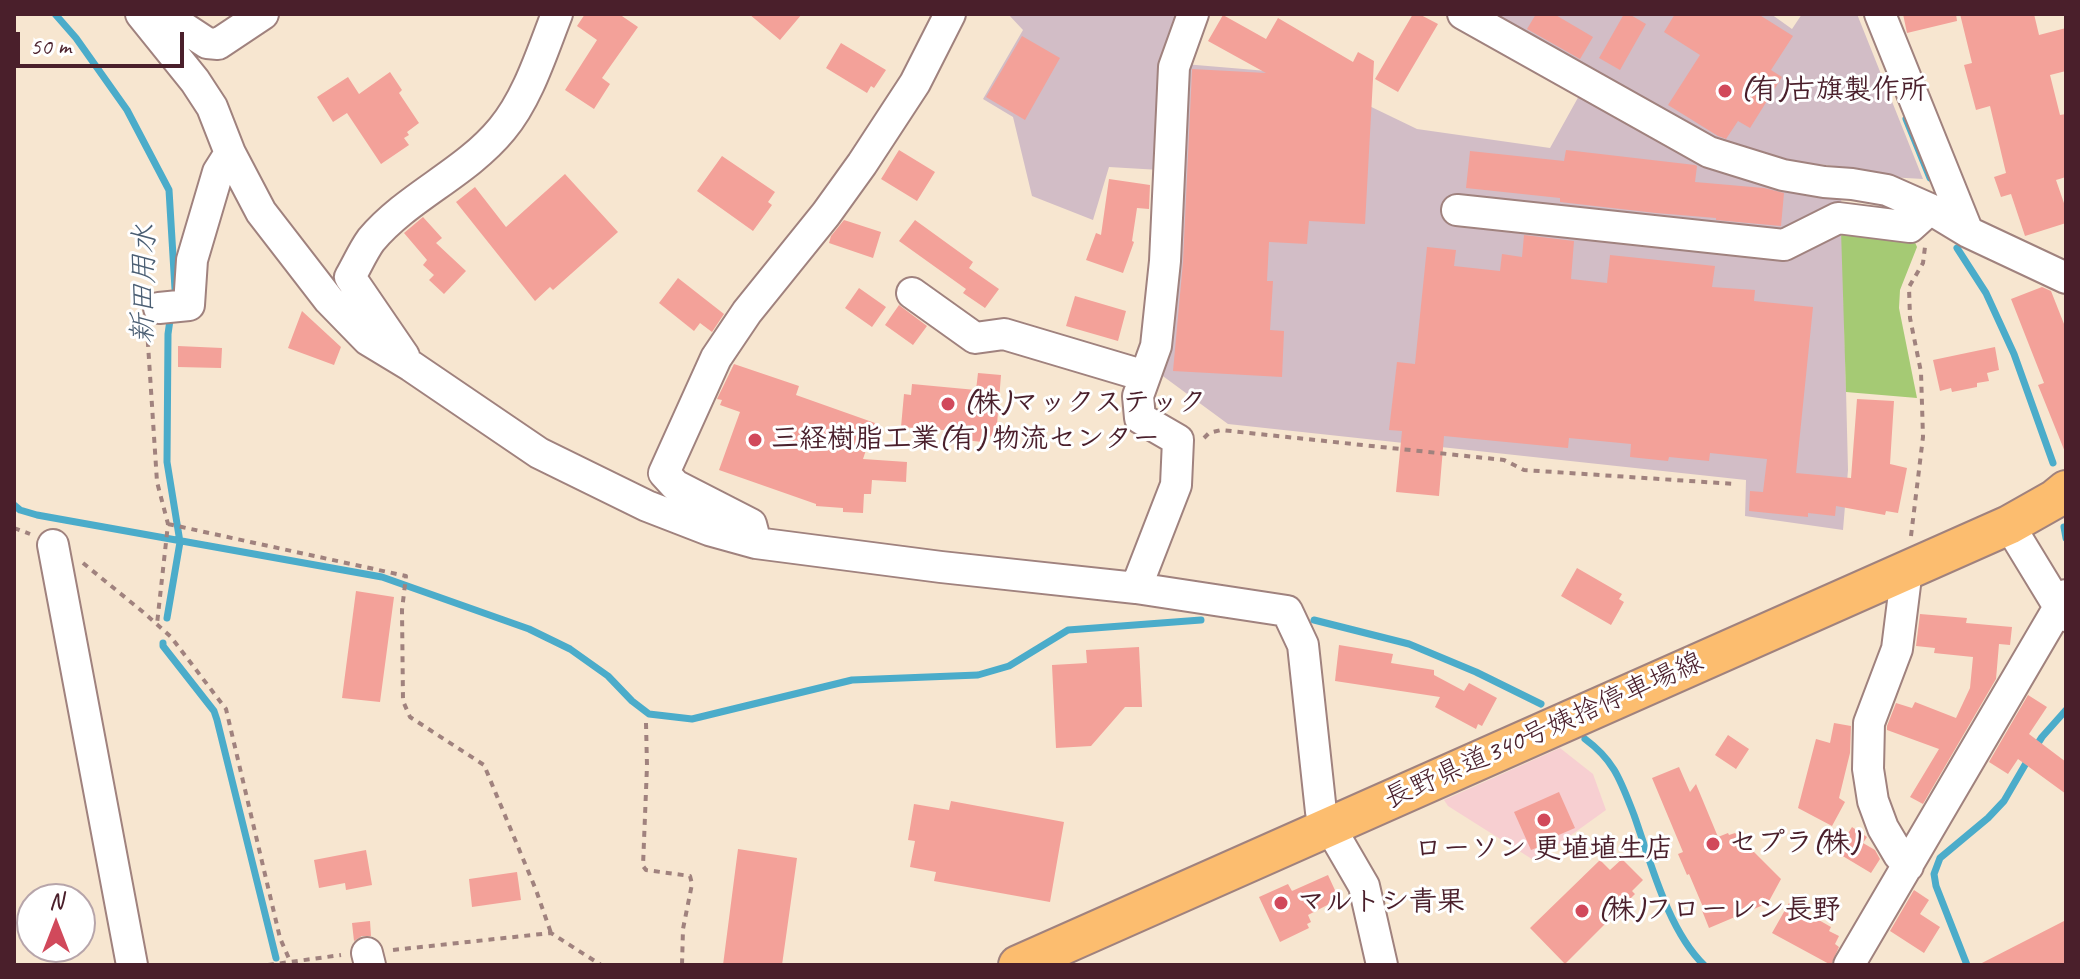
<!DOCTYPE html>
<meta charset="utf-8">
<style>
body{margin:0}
#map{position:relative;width:2080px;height:979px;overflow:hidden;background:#f7e6d0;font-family:Caveat,sans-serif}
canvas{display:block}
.frame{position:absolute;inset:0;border:16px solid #4a1f2b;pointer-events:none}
.north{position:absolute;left:16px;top:883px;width:80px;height:80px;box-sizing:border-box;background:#fff;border:2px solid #b7a5aa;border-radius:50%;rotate:0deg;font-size:22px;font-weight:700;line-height:32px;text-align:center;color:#4a1f2b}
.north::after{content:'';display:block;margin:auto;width:28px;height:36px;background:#d1495b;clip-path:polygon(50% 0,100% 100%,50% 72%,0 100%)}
.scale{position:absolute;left:16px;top:32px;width:168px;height:36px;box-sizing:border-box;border:4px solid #4a1f2b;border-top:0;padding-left:10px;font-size:24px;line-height:28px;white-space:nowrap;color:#4a1f2b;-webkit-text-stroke:6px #fff;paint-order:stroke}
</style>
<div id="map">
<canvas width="2080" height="979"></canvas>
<div class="frame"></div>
<div class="north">N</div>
<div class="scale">50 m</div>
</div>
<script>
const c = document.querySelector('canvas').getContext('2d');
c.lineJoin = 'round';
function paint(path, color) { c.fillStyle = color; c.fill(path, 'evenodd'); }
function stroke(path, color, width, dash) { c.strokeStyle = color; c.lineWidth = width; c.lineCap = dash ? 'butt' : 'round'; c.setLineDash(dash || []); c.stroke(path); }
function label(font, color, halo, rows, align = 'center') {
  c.font = font + ' Caveat,"Klee One",sans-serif'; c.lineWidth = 6; c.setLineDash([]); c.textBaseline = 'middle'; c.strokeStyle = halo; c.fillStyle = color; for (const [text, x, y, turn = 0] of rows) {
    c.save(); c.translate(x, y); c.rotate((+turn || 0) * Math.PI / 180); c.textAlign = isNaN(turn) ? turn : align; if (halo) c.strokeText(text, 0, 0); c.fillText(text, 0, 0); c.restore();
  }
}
const built = new Path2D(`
 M1560 748 1593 774 1606 810 1535 861 1448 806 1444 800Z`);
const industrial = new Path2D(`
 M1008 14H1182L1160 170 1109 167 1093 220 1032 196 1013 117 983 99 1023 30Z
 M1486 14H1771L1792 29 1802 14H1857L1923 179 1889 177 1853 168 1798 162 1718 141Z
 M1184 64 1303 74 1417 129 1550 148 1580 94 1841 191 1848 470 1843 530 1745 516 1746 480 1228 424 1156 371Z`);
const green = new Path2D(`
 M1841 230 1914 240 1917 247 1900 290 1899 308 1917 398 1846 392Z`);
const stream = new Path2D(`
 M55 14 76 38 127 110 169 190 175 289
 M1906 119 1930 178
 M1957 248 1986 293 2014 354 2053 463
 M14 505 20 510 37 515 382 577 529 629 570 649 608 676 632 701 649 714 692 719 852 680 978 675 1009 666 1068 630 1201 620
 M2064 527 2066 538
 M167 618 180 542 167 462 168 334 171 313
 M1314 620 1409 644 1476 672 1541 704
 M163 643V646L214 711 217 720 276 958
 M1585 739C1615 761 1621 782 1634 815 1651 863 1668 930 1704 965
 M2035 748 2042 737 2066 710
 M1967 965 1936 886 1934 874 1940 858 1988 818 2004 801 2029 758`);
const building = new Path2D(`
 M585 14H619L638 27 602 78 610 84 594 109 565 90 597 40 577 26Z
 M749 14H802L780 40Z
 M1413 14H1419L1438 24 1398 92 1375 79Z
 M1536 14H1554L1593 37 1580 59 1527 29Z
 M1624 14H1629L1646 24 1620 70 1599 58Z
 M1675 14H1758L1793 36 1771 70 1782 77 1750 128 1738 121 1726 139 1718 136 1668 105 1700 55 1664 32Z
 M1903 14H1956L1957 21 1907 33Z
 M1960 14H2034L2039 35 2066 28V71L2050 75 2060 115 2066 114V177L2056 180 2066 209V223L2025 236 2011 194 2001 197 1994 177 2006 173 1990 106 1976 110 1964 65 1972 63Z
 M1223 15 1266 39 1278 18 1353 62 1358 52 1374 61 1365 224 1309 221 1307 244 1269 242 1267 281H1273L1270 330 1284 331 1282 377 1173 371 1183 262 1192 71V69L1266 73 1208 41Z
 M1022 36 1060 58 1025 120 986 97Z
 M841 43 886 70 874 88 871 86 867 93 826 68Z
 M390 72 402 90 399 93 419 123 407 132 409 135 404 138 409 145 381 164 347 113 333 122 317 97 348 77 359 94Z
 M899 150 935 172 917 201 881 179Z
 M1566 150 1695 165 1697 166 1695 182 1764 188 1784 193 1781 226 1716 220V218L1656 213 1560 202V198L1466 188 1470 151 1564 161Z
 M722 156 775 192 768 202 772 205 753 231 697 191Z
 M565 174 618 232 553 290 550 287 535 301 456 202 475 187 506 227Z
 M1109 179 1150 185 1149 209 1137 208 1132 241 1134 242 1123 273 1086 260 1096 233 1101 235Z
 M423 217 442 238 436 243 466 271 444 294 429 280 434 275 423 265 427 260 404 233Z
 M844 220 881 232 873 258 829 243 831 236Z
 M915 220 973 262 969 268 999 289 985 308 963 293 966 289 899 241Z
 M1524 235 1574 241 1571 279 1607 283 1610 255 1715 266 1712 287 1755 290 1754 301 1813 307 1796 473 1851 478 1857 399 1894 401 1890 464 1907 468 1898 513 1886 511 1885 515 1836 506 1835 516 1808 513V517L1749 511 1750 491 1763 492 1767 459 1710 453 1709 461 1669 457 1668 461 1630 457 1631 444 1569 438 1568 448 1444 436 1439 496 1396 492 1402 431 1389 430 1397 362 1415 364 1427 247 1456 250 1454 266 1500 271 1502 254 1522 257Z
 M678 278 724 314 712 332 700 323 694 331 659 303Z
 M2042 287 2051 291 2066 329 2065 452 2038 385 2044 383 2011 299Z
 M859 288 886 307 872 327 845 308Z
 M1075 296 1126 311 1118 341 1066 326Z
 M899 305 927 326 913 345 885 325Z
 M302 311 341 347 334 365 288 348Z
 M178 346 222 348 221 368 178 367Z
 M1995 347 1999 370 1987 373 1989 381 1977 383V387L1952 392 1951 388 1940 391 1933 360Z
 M734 364 799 386 796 395 875 423 863 459 907 462 906 482 872 480 871 494H864L863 513 843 512V508L816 506V504L719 470 740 412 720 405 722 400 717 399Z
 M978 373 1001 375 996 437 983 436 982 442 956 439V431L901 427 904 394 911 395 912 384 976 390Z
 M1577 568 1622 594 1619 599 1624 602 1611 625 1561 596Z
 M356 591 394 597 380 702 342 698Z
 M1920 614 1967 618 1966 623 2012 627 2010 645 1999 644 1996 679 1923 804 1910 797 1939 749 1887 730V726L1896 703 1912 708 1915 702 1956 718 1970 688 1973 657 1934 653 1935 648 1916 646Z
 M1339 645 1393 654 1391 663 1434 670V675L1464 691 1469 683 1497 698 1482 726 1478 724 1476 729 1435 707 1440 697 1335 681Z
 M1139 647 1142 707H1125L1091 746 1056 748 1052 665 1087 663 1086 650Z
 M2028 695 2047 707 2029 734 2066 762V794L2018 759 2008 774 1989 762Z
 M1834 723 1851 726 1850 753 1839 798 1845 802 1832 826 1798 808 1816 739 1830 743Z
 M1728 735 1749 749 1736 769 1715 755Z
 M1679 767 1690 792 1696 784 1718 837 1728 833 1729 835 1735 833 1781 879 1768 903 1709 928 1701 908 1703 907 1689 874 1687 875 1678 854 1683 852 1652 778Z
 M1559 792 1575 828 1547 840 1549 843 1531 850 1514 812Z
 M951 801 1064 822 1050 902 934 881 936 872 910 867 915 841 908 840 914 804 949 810Z
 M1852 827 1867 837 1863 843 1875 850 1880 859 1871 873 1836 852Z
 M738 849 797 858 782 965H723Z
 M366 850 372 885 346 890 345 883 319 888 314 860Z
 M1622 859 1643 880 1632 891 1635 894 1565 964 1530 928 1600 860 1610 870Z
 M517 872 521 900 472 907 469 879Z
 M1328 875 1339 899 1308 915 1311 922 1307 924 1309 928 1280 942 1259 897 1288 884 1292 891Z
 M1914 890 1929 900 1920 914 1940 927 1924 953 1890 931Z
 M1789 903 1831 927 1829 931 1839 936 1835 944 1839 947 1831 965 1772 933Z
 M2066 920V965H1978Z
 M370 921 371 936H362L354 941 352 923Z`);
const path = new Path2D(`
 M147 329 157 482 168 524 157 624
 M1204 438 1209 433 1221 430 1504 460 1524 470 1735 484
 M168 524 406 576 402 610 403 701 410 717 484 765 536 890 551 933
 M14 528 30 534
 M1911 536 1923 437 1921 372 1910 318 1909 287 1923 263 1925 247
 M83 563 143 612 171 637 226 709 280 938 290 961
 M646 723 647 766 643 866 646 870 690 876 692 884 683 929 682 965
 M393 950 551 933 601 965
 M268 965 341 955`);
const minor = new Path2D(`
 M141 14 195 81 212 107 230 153 261 212 329 300 368 340 411 366 539 453 647 506 709 530 756 543 941 567 1136 588 1287 611 1303 645 1321 812 1364 886 1382 965
 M156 14 169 18 207 43 218 44 263 14
 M1463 14 1709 152 1783 175 1824 182 1852 184 1887 190 1930 209 1968 232 2066 278
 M1880 14 1968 232
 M1457 210 1784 245 1838 218 1910 227 1930 209
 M912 293 975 338 1004 334 1145 376
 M159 308 189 305 192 260 218 172 230 153
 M404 356 350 277C357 265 363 251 371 240 408 196 465 174 502 129 528 98 542 52 557 14
 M2009 525 2059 607 2066 616
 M756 543 751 524 675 485 664 473 716 358 747 312 826 214 862 164 915 83 950 14
 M53 545 132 965
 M1907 569 1897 649 1869 723 1868 769 1873 801 1883 828 1899 855 1908 866
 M1136 588 1176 485 1178 440 1140 418 1138 396 1156 346 1165 261 1174 67 1193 14
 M367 953 370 965
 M1849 965 2066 595`);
const major = new Path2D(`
 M1018 965 2009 525 2055 499 2066 490`);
const markers = [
 [1725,91,8,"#d1495b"],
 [948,404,8,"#d1495b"],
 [755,440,8,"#d1495b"],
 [1544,820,8,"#d1495b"],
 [1713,844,8,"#d1495b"],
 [1281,903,8,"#d1495b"],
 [1582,911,8,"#d1495b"]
];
const poiNames = [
 ["(有)古旗製作所",1741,91],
 ["(株)マックステック",964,404],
 ["三経樹脂工業(有) 物流センター",771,440],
 ["セプラ(株)",1729,844],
 ["ローソン 更埴埴生店",1544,850,"center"],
 ["マルトシ青果",1297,903],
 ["(株)フローレン長野",1598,911]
];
const streetNames = [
 ["長野県道340号姨捨停車場線",1544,731,-24]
];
const waterNames = [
 ["新田用水",145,284,-89]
];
paint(built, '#f7cfd1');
paint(industrial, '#d2bdc6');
paint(green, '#a5ca74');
stroke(stream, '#4bacca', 7);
paint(building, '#f3a199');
stroke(minor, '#a0827e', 34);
stroke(major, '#a0827e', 42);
stroke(path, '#a0827e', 4, [6, 6]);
stroke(minor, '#fff', 30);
stroke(major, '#fcbd6f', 38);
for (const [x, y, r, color] of markers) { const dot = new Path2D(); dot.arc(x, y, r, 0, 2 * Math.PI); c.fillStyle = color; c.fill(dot); stroke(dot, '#fff', 3); }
label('bold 28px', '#4a1f2b', '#fff', poiNames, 'left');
label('28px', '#4a1f2b', '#fff', streetNames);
label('italic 30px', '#4a5e73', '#fff', waterNames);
</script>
